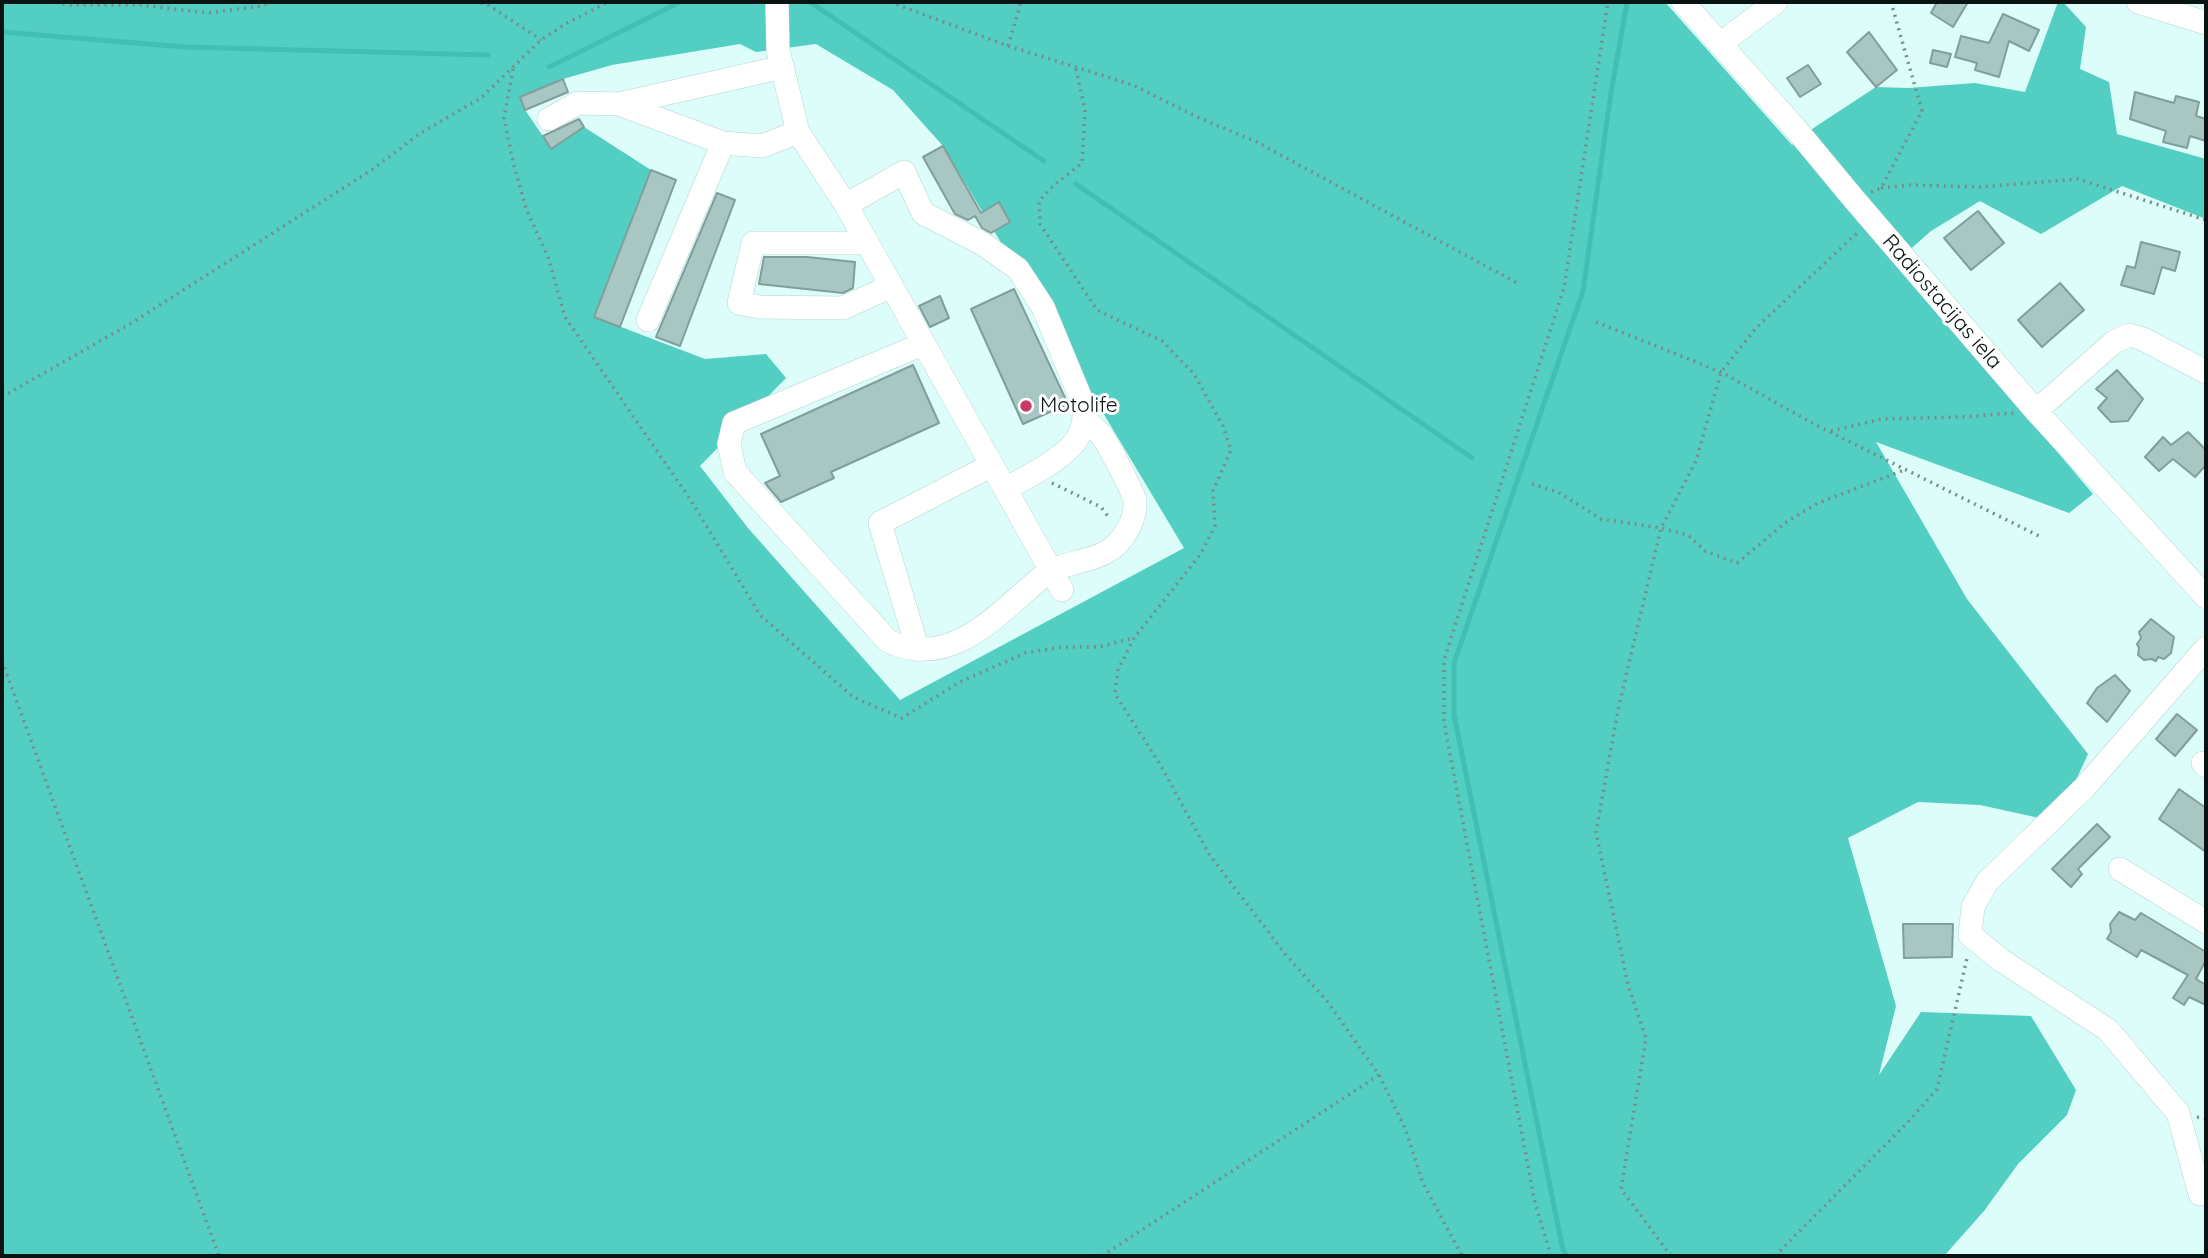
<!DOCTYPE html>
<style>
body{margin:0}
#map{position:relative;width:2208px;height:1258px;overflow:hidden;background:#dcfdf9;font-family:Quicksand,sans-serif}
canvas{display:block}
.frame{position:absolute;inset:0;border:4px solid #081312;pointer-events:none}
</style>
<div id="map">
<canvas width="2208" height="1258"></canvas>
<div class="frame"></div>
</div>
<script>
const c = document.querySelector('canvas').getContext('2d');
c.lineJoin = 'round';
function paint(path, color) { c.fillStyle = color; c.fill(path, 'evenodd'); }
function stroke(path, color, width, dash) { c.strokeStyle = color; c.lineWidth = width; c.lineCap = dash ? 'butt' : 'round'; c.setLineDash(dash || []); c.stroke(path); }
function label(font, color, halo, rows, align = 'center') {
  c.font = font + ' Quicksand,sans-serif'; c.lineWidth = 6; c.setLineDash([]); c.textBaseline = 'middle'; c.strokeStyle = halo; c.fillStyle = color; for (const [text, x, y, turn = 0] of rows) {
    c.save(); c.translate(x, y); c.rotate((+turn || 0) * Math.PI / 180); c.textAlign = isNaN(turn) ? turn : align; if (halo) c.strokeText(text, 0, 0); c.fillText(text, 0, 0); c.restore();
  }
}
const forest = new Path2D(`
 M2 2H1665L1792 145 1815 127 1876 87 1908 88 1975 83 2025 92 2058 2H2063L2086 27 2080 69 2109 82 2117 134 2206 159V219L2122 186 2041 234 1980 201 1931 231 1896 262 2093 494 2069 513 1876 442 1967 599 2088 754 2071 791 2044 819 1980 805 1918 802 1848 838 1896 1006 1879 1075 1921 1012 2031 1016 2076 1090 2067 1115 2018 1164 1984 1211 1944 1256H2ZM740 44 756 52 816 44 893 90 943 146 1184 548 900 700 748 528 700 466 786 378 766 354 705 359 595 317 651 170 584 127 551 148 525 110 563 79 612 65Z`);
const stream = new Path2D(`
 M810 2 1044 161
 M2 32 185 47 488 55
 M549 67 680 2
 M1076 184 1472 458
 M1567 1256 1563 1250 1454 715V663L1583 291 1611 93 1627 2`);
const building = new Path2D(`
 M1937 2H1968L1953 27 1931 13Z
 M2003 14 2039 30 2029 51 2009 41 1999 77 1975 70 1977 63 1955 57 1961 36 1989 43Z
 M1869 32 1897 70 1876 87 1847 52Z
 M1933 50 1951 54 1947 67 1930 63Z
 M1808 65 1821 84 1800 97 1787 78Z
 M563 79 568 92 525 110 520 97Z
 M2135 92 2174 103 2176 96 2199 102 2196 116 2206 119V141L2190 136 2187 148 2163 142 2166 131 2130 119Z
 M579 119 584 127 551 149 543 136Z
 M943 146 981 213 999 202 1010 222 991 233 982 228 975 216 968 220 955 214 923 157Z
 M651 170 676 180 620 327 594 317Z
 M717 193 735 200 680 346 656 337Z
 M1978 211 2004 243 1971 270 1944 238Z
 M2141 242 2180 252 2175 271 2162 267 2154 294 2121 285 2127 266 2135 268Z
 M764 257H807L855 262 853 288 843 293 759 284Z
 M2060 283 2084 310 2042 347 2018 320Z
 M1014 289 1068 404 1023 424 971 309Z
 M940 296 949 318 930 327 919 306Z
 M913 365 939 423 831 472 834 478 781 502 765 483 780 476 761 434Z
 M2117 370 2143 399 2128 421 2111 422 2098 408 2107 398 2096 389Z
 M2188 432 2206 450V465L2195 477 2173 459 2159 471 2145 457 2163 437 2171 445Z
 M2151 619 2174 637 2171 653 2164 659 2158 657 2156 661 2151 659 2144 660 2138 655 2139 648 2137 644 2141 638 2139 632Z
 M2115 675 2130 691 2107 722 2087 703 2097 688Z
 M2177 714 2197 730 2175 756 2156 739Z
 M2179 789 2206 808V852L2159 819Z
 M2097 824 2110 837 2078 869 2082 874 2071 887 2052 869Z
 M2119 912 2135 920 2141 913 2206 952V960L2196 979 2206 985V1005L2189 997 2184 1005 2173 998 2188 975 2141 950 2137 957 2107 939 2111 932 2110 924Z
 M1903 924H1953L1952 957 1904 958Z`);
const path = new Path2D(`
 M56 2 67 5H141L208 13 261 6 272 2
 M474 2 487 4 541 40
 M890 2 1008 46 1133 85 1197 117 1257 142 1517 283
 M1008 46 1021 2
 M513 69 504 118 514 166 527 211 548 257 565 317 692 502 760 615 853 697 902 718 958 683 1025 653 1062 647H1099L1134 638
 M1076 69 1085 110 1082 163 1053 186 1039 201 1040 224 1097 310 1162 341 1194 374 1223 426 1231 450 1213 491 1215 526 1200 555 1134 638 1118 670 1115 694 1161 766 1209 854 1285 954 1327 1001 1379 1075 1405 1128 1423 1183 1462 1256
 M1881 188 1912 185 1979 187 2078 179 2206 220
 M1871 192 1881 188 1922 111 1891 2
 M1596 322 1721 372 1816 425 2043 538
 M2 397 130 324 373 169 419 134 481 98 541 40 567 23 608 2
 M1831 431 1882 419 1962 417 2014 413
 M1052 483 1101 507 1110 519
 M1532 484 1558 492 1601 519 1661 528 1688 535 1705 551 1737 563 1785 523 1818 503 1904 470
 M2 661 219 1256
 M2197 1117 2206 1119
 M1102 1256 1379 1075
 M1551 1256 1535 1203 1444 722V660L1564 288 1608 2
 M1671 1256 1621 1189 1646 1038 1628 985 1596 832 1618 710 1661 528 1696 461 1721 372 1756 328 1857 233
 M1775 1256 1908 1122 1937 1089 1967 958`);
const minor = new Path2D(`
 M777 2 778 50 798 132 846 205 1062 590
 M1683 2 1795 128 1853 198 2036 411 2206 597
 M2138 2 2206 23
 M1720 44 1776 2
 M619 104 783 67
 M549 119 578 103 619 104 723 143 762 146 798 132
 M846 205 904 172 923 213 983 244 1018 269 1043 307 1084 406C1085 419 1083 432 1074 443 1061 460 1024 479 1005 489
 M867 243H753L739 303 759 307 843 308 892 286
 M648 320 723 143
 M923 344 734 423 729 444 735 472 888 641C954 672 1001 609 1048 572 1060 564 1093 561 1108 551 1124 541 1136 520 1135 501 1134 494 1107 441 1101 435 1097 430 1090 425 1085 421
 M2036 411 2114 342 2129 335 2143 339 2206 372
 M918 650 880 523 992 465
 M2203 763 2206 766
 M2120 869 2206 922
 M2200 1194 2178 1113 2108 1030 2001 960 1970 935 1973 907 1987 882 2085 787 2206 648`);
const markers = [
 [1026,406,7,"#c83a64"]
];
const streetNames = [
 ["Radiostacijas iela",1942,302,49]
];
const poiNames = [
 ["Motolife",1040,406]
];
paint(forest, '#53cec3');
stroke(stream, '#41bfb4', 5);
paint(building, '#a8c7c3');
stroke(building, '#809e9b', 2);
stroke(minor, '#b5d5d1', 24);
stroke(path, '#768d8a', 3.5, [2, 5]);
stroke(minor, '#fff', 23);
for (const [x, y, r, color] of markers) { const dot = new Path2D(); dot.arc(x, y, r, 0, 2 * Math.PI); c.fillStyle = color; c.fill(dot); stroke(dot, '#fff', 2.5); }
label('21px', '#081312', '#fff', streetNames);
label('21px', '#081312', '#fff', poiNames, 'left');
</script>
